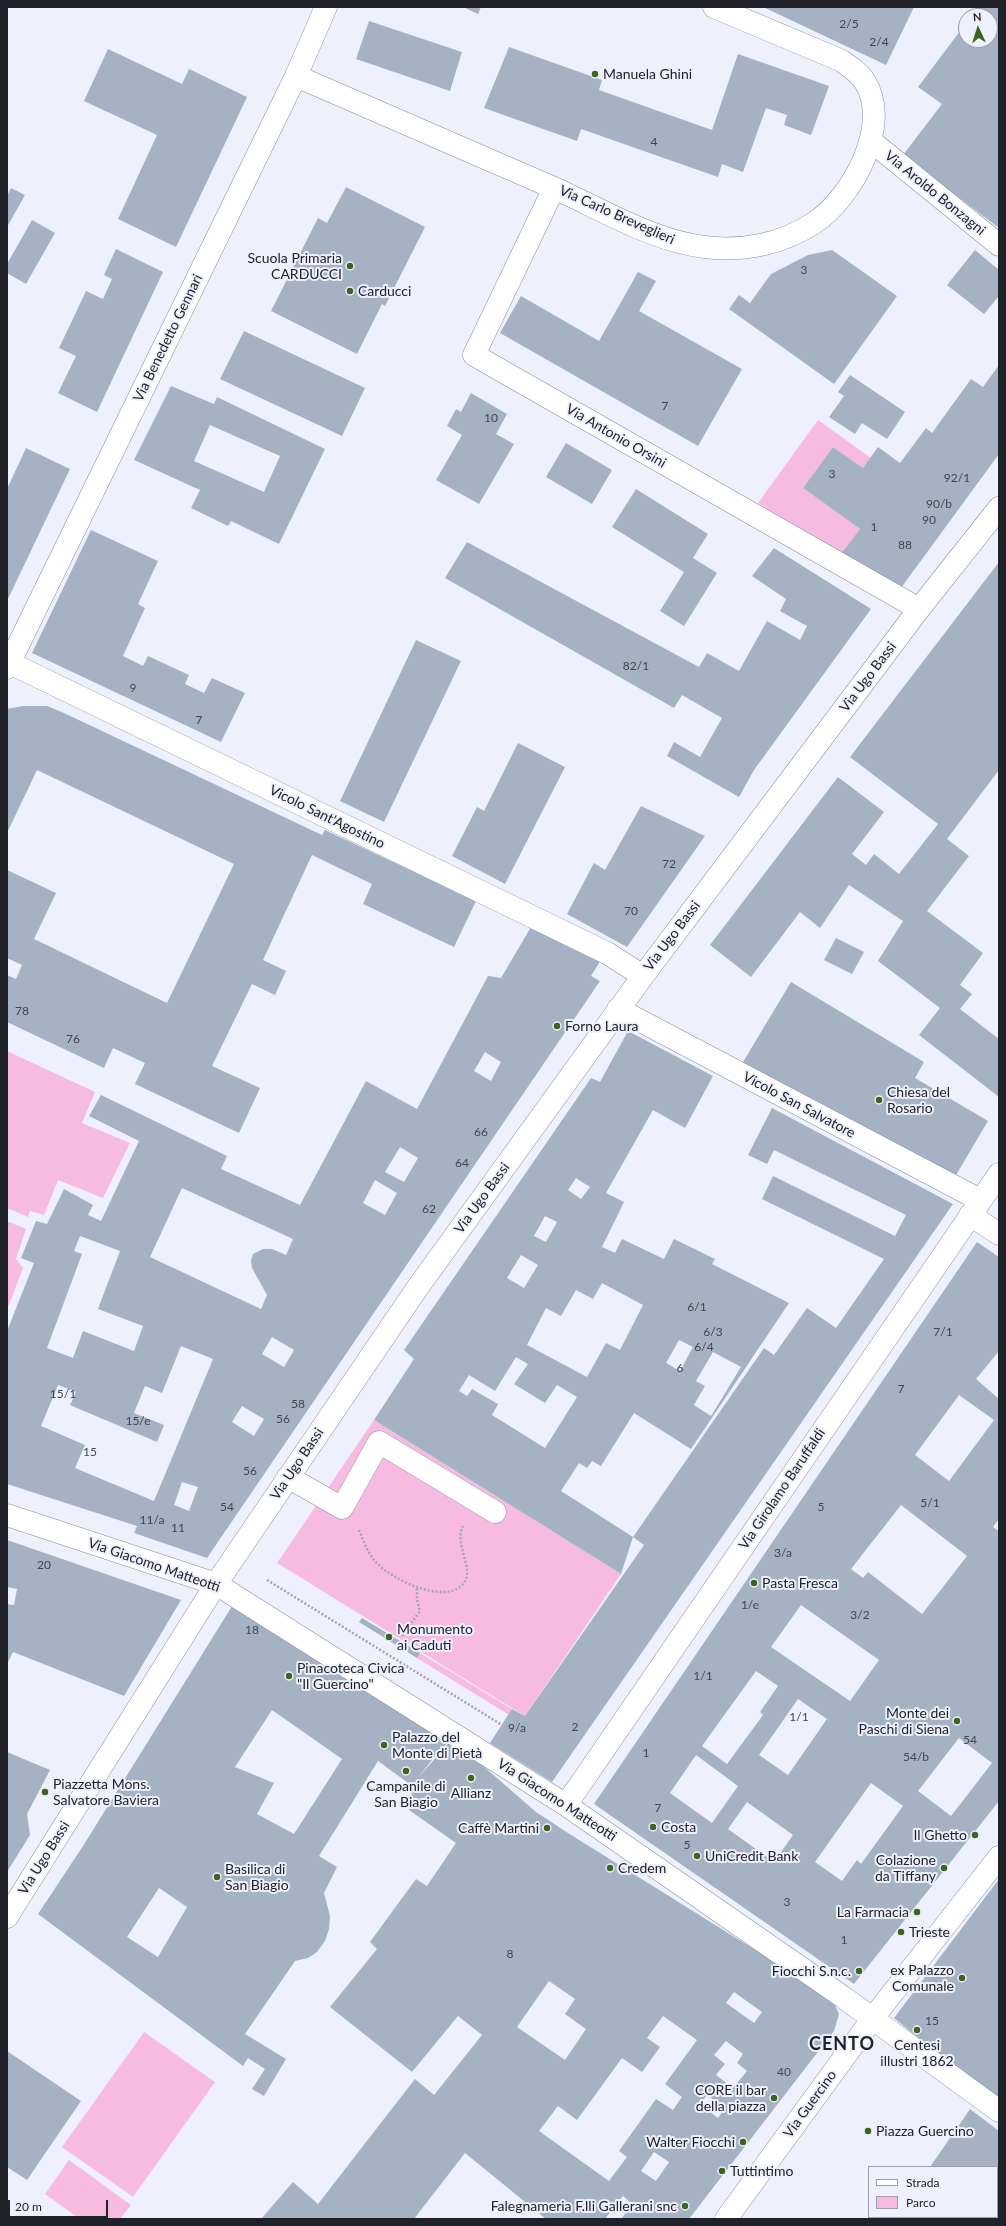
<!DOCTYPE html>
<meta charset="utf-8">
<style>
body{margin:0}
#map{position:relative;width:1006px;height:2226px;overflow:hidden;background:#eff0fd;font-family:Lato,sans-serif}
canvas{display:block}
.frame{position:absolute;inset:0;border:8px solid #212229;pointer-events:none}
.legend{position:absolute;left:868px;top:2166px;width:130px;height:52px;box-sizing:border-box;background:#eff0fd;border:1px solid #9d9ea8;margin:0;padding:5px 7px;list-style:none;font-size:12px;color:#212229}
.legend li{display:flex;align-items:center;gap:8px;height:20px}
.legend b{width:20px;border:1px solid #9d9ea8}
.north{position:absolute;left:958px;top:8px;width:40px;height:40px;box-sizing:border-box;background:#eff0fd;border:1px solid #9d9ea8;border-radius:50%;rotate:356deg;font-size:11px;font-weight:700;line-height:16px;text-align:center;color:#212229}
.north::after{content:'';display:block;margin:auto;width:14px;height:18px;background:#3c641f;clip-path:polygon(50% 0,100% 100%,50% 72%,0 100%)}
.scale{position:absolute;left:8px;top:2200px;width:100px;height:18px;box-sizing:border-box;border:2px solid #212229;border-top:0;padding-left:5px;font-size:12px;line-height:14px;white-space:nowrap;color:#212229;-webkit-text-stroke:3px #eff0fd;paint-order:stroke}
</style>
<div id="map">
<canvas width="1006" height="2226"></canvas>
<div class="frame"></div>
<ul class="legend">
<li><b style="height:5px;background:#fff"></b>Strada</li>
<li><b style="height:11px;background:#f7bbe2"></b>Parco</li>
</ul>
<div class="north">N</div>
<div class="scale">20 m</div>
</div>
<script>
const c = document.querySelector('canvas').getContext('2d');
c.lineJoin = 'round';
function paint(path, color) { c.fillStyle = color; c.fill(path, 'evenodd'); }
function stroke(path, color, width, dash) { c.strokeStyle = color; c.lineWidth = width; c.lineCap = dash ? 'butt' : 'round'; c.setLineDash(dash || []); c.stroke(path); }
function label(font, color, halo, rows, align = 'center') {
  c.font = font + ' Lato,sans-serif'; c.lineWidth = 4; c.setLineDash([]); c.textBaseline = 'middle'; c.strokeStyle = halo; c.fillStyle = color; for (const [text, x, y, turn = 0] of rows) {
    c.save(); c.translate(x, y); c.rotate((+turn || 0) * Math.PI / 180); c.textAlign = isNaN(turn) ? turn : align; if (halo) c.strokeText(text, 0, 0); c.fillText(text, 0, 0); c.restore();
  }
}
const green = new Path2D(`
 M818 420 871 458 863 468 833 447 803 488 860 529 840 555 758 503Z
 M7 1051 95 1092 82 1123 130 1143 103 1198 58 1180 44 1215 30 1211 28 1217 7 1208Z
 M7 1221 26 1229 16 1259 23 1268 7 1310Z
 M374 1420 621 1574 525 1716 277 1563Z
 M420 1653 512 1709 509 1715 417 1658Z
 M144 2032 215 2082 133 2197 62 2147Z
 M69 2160 131 2205 120 2219H80L45 2194Z`);
const building = new Path2D(`
 M463 7H481L478 14Z
 M763 7H914L886 65Z
 M978 7 999 8V228L903 155 942 104 918 87 966 23V40H990V16H972Z
 M369 21 462 52 450 91 356 59Z
 M509 47 602 80 599 90 712 130 738 54 829 86 811 135 784 125 787 115 766 108 743 172 722 164 718 177 581 129 577 141 484 108Z
 M108 49 182 84 189 69 247 97 176 247 118 219 157 135 84 101Z
 M346 187 425 227 385 306 382 304 357 354 271 311 318 218 327 223Z
 M11 188 25 195 7 227V196Z
 M32 220 55 233 26 284 7 273V264Z
 M116 249 163 272 97 412 58 393 76 356 59 348 86 291 103 299 112 279 104 275Z
 M832 250 897 296 834 384 729 309 739 295 750 303 771 274 808 255Z
 M975 250 999 270V296L984 314 947 285Z
 M638 272 656 281 639 311 742 369 698 446 500 333 521 296 599 341Z
 M244 331 365 388 342 436 220 379Z
 M999 365V454L898 592 840 555 860 529 803 488 833 447 863 468 878 447 900 463 926 428 932 433 971 379 983 387Z
 M850 375 905 412 887 439 862 423 855 434 829 417 844 396 838 392Z
 M171 386 214 404 217 397 325 449 279 544 231 521 228 526 191 508 200 490 134 460ZM210 425 280 456 264 492 194 461Z
 M471 393 507 414 496 434 514 444 479 504 436 480 462 435 447 426 456 409 461 412Z
 M566 443 612 470 592 504 546 477Z
 M26 448 70 469 7 601V489Z
 M636 489 708 534 693 558 717 573 684 626 660 611 684 572 612 527Z
 M91 530 158 561 138 604 145 608 123 656 143 666 148 656 189 675 185 684 204 693 212 678 245 693 221 742 32 653Z
 M467 542 699 667 707 653 739 671 767 621 800 640 807 626 780 611 786 599 752 576 774 548 871 609 754 770 739 797 667 756 674 742 700 757 722 718 682 695 674 708 445 578Z
 M999 562V770L947 839 969 856 927 911 983 953 960 985 972 994 960 1009 999 1039V1097L919 1035 940 1008 878 961 903 921 849 885 820 928 800 912 751 977 710 945 838 777 884 812 852 854 866 865 874 854 899 874 938 824 850 757Z
 M416 640 461 661 384 822 340 801Z
 M23 706H47L64 713 322 835 325 830 476 901 454 947 363 904 372 884 312 855 263 960 286 971 275 995 252 984 212 1066 260 1088 239 1133 135 1084 145 1063 113 1048 104 1068 7 1022V975L16 979 22 965 7 958V870L56 893 34 939 167 1003 234 864 37 770 7 833V709Z
 M518 743 565 767 505 884 452 856 477 807 484 811Z
 M641 806 705 836 627 947 567 914 594 863 605 870Z
 M531 927 601 960 591 976 600 981 207 1558 134 1533 137 1526 7 1484V1331L34 1263 21 1258 36 1221 47 1224 64 1189 93 1205 88 1215 101 1221 139 1141 89 1116 101 1095 227 1156 221 1169 300 1205 366 1081 417 1109 488 976 501 978ZM485 1052 501 1062 491 1081 474 1071ZM400 1147 418 1158 404 1182 385 1172ZM375 1180 397 1193 385 1215 363 1203ZM182 1188 293 1239 286 1255 272 1249H263L253 1254 251 1260 252 1268 267 1295 261 1309 150 1257ZM80 1236 120 1251 98 1309 143 1326 134 1351 83 1331 73 1358 47 1348 82 1254 74 1251ZM272 1337 294 1350 284 1367 262 1354ZM181 1346 213 1359 154 1501 75 1468 85 1445 41 1426 58 1385 76 1392 70 1405 157 1442 164 1425 134 1413 145 1386 162 1393ZM242 1406 264 1419 254 1436 232 1422ZM182 1482 198 1487 189 1511 174 1505Z
 M836 938 864 952 852 974 824 960Z
 M791 982 924 1062 915 1078 988 1121 953 1180 864 1134 743 1062Z
 M628 1031 713 1076 685 1128 653 1110 606 1193 624 1202 602 1247 615 1253 622 1239 664 1259 674 1239 715 1259 712 1264 789 1303 691 1449 634 1413 601 1466 592 1461 587 1468 579 1463 561 1491 633 1537 621 1574 374 1420 414 1359 404 1350 591 1078 600 1082ZM576 1178 590 1187 581 1199 568 1190ZM545 1216 557 1222 546 1242 534 1236ZM521 1255 538 1265 524 1288 507 1278ZM602 1283 643 1305 620 1350 606 1343 587 1377 527 1345 546 1308 561 1316 576 1290 593 1299ZM679 1340 693 1347 680 1371 666 1363ZM713 1352 741 1367 711 1416 694 1405 705 1386 696 1381ZM516 1357 528 1364 514 1384 545 1403 557 1385 577 1397 545 1448 492 1415 498 1404 472 1389 467 1396 459 1391 469 1375 495 1391Z
 M772 1108 953 1204 552 1782 490 1743 512 1709 525 1716 644 1545 633 1537 764 1348 774 1355 807 1308 836 1328 884 1259 762 1199 773 1176 895 1236 906 1215 774 1150 767 1164 748 1155Z
 M977 1242 999 1257V1351L976 1379 999 1399V1519L993 1527 999 1531V1801L854 1984 594 1804ZM959 1395 994 1420 949 1481 915 1455ZM901 1505 967 1556 922 1614 868 1572 863 1578 851 1569ZM801 1605 879 1660 850 1701 771 1647ZM756 1671 778 1686 760 1712 763 1715 727 1764 702 1746ZM798 1699 827 1719 788 1775 759 1755ZM959 1738 992 1763 951 1816 918 1791ZM696 1755 738 1786 712 1823 670 1793ZM871 1783 903 1806 861 1864 857 1860 842 1881 815 1862ZM747 1802 793 1835 774 1862 728 1829Z
 M7 1540 181 1600 124 1696 13 1652 7 1664V1604L14 1605 17 1589 7 1587Z
 M234 1603 452 1739 536 1812 568 1833 832 1998 839 2014 834 2031 689 2219H623L622 2218 632 2204 623 2196 605 2219H546L465 2153 414 2219H261L293 2182 318 2204 415 2079 434 2095 482 2035 458 2016 412 2072 330 2007 377 1949 370 1942 416 1879 427 1886 456 1843 409 1810 412 1798 411 1785 378 1761 319 1856 337 1867 324 1893 330 1916 329 1929 325 1941 317 1952 308 1958 295 1961 245 2034 286 2059 264 2096 252 2089 265 2069 248 2058 243 2066 38 1914 83 1846ZM272 1710 342 1759 294 1834 257 1814 274 1783 235 1767ZM452 1739 417 1779 439 1751ZM159 1888 187 1907 158 1957 127 1937ZM549 1981 575 1999 565 2014 586 2029 565 2060 517 2027ZM734 1992 762 2012 754 2023 726 2003ZM663 2016 697 2040 665 2084 682 2097 673 2110 656 2099 619 2151 627 2157 609 2181 539 2131 558 2106 577 2120 622 2058 642 2072 660 2047 647 2038ZM726 2041 743 2054 737 2063 747 2071 733 2088 716 2075 725 2064 714 2055ZM707 2095 725 2108 718 2118 700 2104ZM654 2152 669 2162 656 2181 641 2171Z
 M362 1618 420 1653 417 1658 359 1622Z
 M7 1752 50 1770 27 1814 30 1835 7 1872Z
 M999 1879V2098L949 2063 894 2018Z
 M7 2051 81 2101 27 2180 7 2167Z
 M970 2109 999 2131V2219H978V2217H997V2167H930Z`);
const path = new Path2D(`
 M359 1530C364 1542 368 1555 378 1564 393 1580 445 1605 463 1584 476 1570 453 1544 463 1526
 M267 1580 502 1725
 M402 1636 420 1611 417 1600V1587`);
const minor = new Path2D(`
 M296 76C382 114 468 150 554 188 601 209 653 241 705 247 742 252 782 244 814 223 852 198 892 125 865 82 859 72 849 66 840 60L714 7
 M871 141 999 245
 M554 188 474 355 919 609
 M10 663 607 953 643 976
 M7 668 296 76 326 7
 M618 1009 980 1200
 M970 1215 999 1234
 M288 1477 342 1508 379 1442 495 1512
 M7 1515 216 1584 566 1805 843 1997 999 2111
 M566 1805 999 1174
 M7 1917 216 1584 418 1287 643 976 919 609 999 508
 M726 2219 873 2018 999 1857`);
const markers = [
 [595,74,4,"#3c641f"],
 [350,266,4,"#3c641f"],
 [350,291,4,"#3c641f"],
 [557,1026,4,"#3c641f"],
 [879,1100,4,"#3c641f"],
 [754,1583,4,"#3c641f"],
 [389,1637,4,"#3c641f"],
 [289,1676,4,"#3c641f"],
 [957,1721,4,"#3c641f"],
 [384,1745,4,"#3c641f"],
 [406,1771,4,"#3c641f"],
 [471,1778,4,"#3c641f"],
 [45,1792,4,"#3c641f"],
 [653,1827,4,"#3c641f"],
 [547,1828,4,"#3c641f"],
 [975,1835,4,"#3c641f"],
 [697,1856,4,"#3c641f"],
 [610,1868,4,"#3c641f"],
 [944,1868,4,"#3c641f"],
 [217,1877,4,"#3c641f"],
 [917,1912,4,"#3c641f"],
 [901,1932,4,"#3c641f"],
 [859,1971,4,"#3c641f"],
 [962,1978,4,"#3c641f"],
 [917,2030,4,"#3c641f"],
 [774,2098,4,"#3c641f"],
 [868,2131,4,"#3c641f"],
 [743,2142,4,"#3c641f"],
 [722,2171,4,"#3c641f"],
 [685,2206,4,"#3c641f"]
];
const numberNames = [
 ["2/5",849,24],
 ["2/4",879,42],
 ["4",654,142],
 ["3",804,270],
 ["7",665,406],
 ["10",491,418],
 ["3",832,474],
 ["92/1",957,478],
 ["90/b",939,504],
 ["90",929,520],
 ["1",874,527],
 ["88",905,545],
 ["82/1",636,666],
 ["9",133,688],
 ["7",199,720],
 ["72",669,864],
 ["70",631,911],
 ["78",22,1011],
 ["76",73,1039],
 ["66",481,1132],
 ["64",462,1163],
 ["62",429,1209],
 ["6/1",697,1307],
 ["6/3",713,1332],
 ["7/1",943,1332],
 ["6/4",704,1347],
 ["6",680,1368],
 ["7",901,1389],
 ["15/1",63,1394],
 ["58",298,1404],
 ["56",283,1419],
 ["15/e",138,1421],
 ["15",90,1452],
 ["56",250,1471],
 ["5/1",930,1503],
 ["54",227,1507],
 ["5",821,1507],
 ["11/a",152,1520],
 ["11",178,1528],
 ["3/a",783,1553],
 ["20",44,1565],
 ["1/e",750,1605],
 ["3/2",860,1615],
 ["18",252,1630],
 ["1/1",703,1676],
 ["1/1",799,1717],
 ["2",575,1727],
 ["9/a",517,1728],
 ["54",970,1740],
 ["1",646,1753],
 ["54/b",916,1757],
 ["7",658,1808],
 ["5",687,1845],
 ["3",787,1902],
 ["1",844,1940],
 ["8",510,1954],
 ["15",932,2021],
 ["40",784,2072]
];
const poiNames = [
 ["Manuela Ghini",603,74],
 ["Scuola Primaria",342,258,"right"],
 ["CARDUCCI",342,274,"right"],
 ["Carducci",358,291],
 ["Forno Laura",565,1026],
 ["Chiesa del",887,1092],
 ["Rosario",887,1108],
 ["Pasta Fresca",762,1583],
 ["Monumento",397,1629],
 ["ai Caduti",397,1645],
 ["Pinacoteca Civica",297,1668],
 ["\"Il Guercino\"",297,1684],
 ["Monte dei",949,1713,"right"],
 ["Paschi di Siena",949,1729,"right"],
 ["Palazzo del",392,1737],
 ["Monte di Pietà",392,1753],
 ["Piazzetta Mons.",53,1784],
 ["Salvatore Baviera",53,1800],
 ["Campanile di",406,1786,"center"],
 ["San Biagio",406,1802,"center"],
 ["Allianz",471,1793,"center"],
 ["Costa",661,1827],
 ["Caffè Martini",539,1828,"right"],
 ["Il Ghetto",967,1835,"right"],
 ["UniCredit Bank",705,1856],
 ["Colazione",936,1860,"right"],
 ["da Tiffany",936,1876,"right"],
 ["Credem",618,1868],
 ["Basilica di",225,1869],
 ["San Biagio",225,1885],
 ["La Farmacia",909,1912,"right"],
 ["Trieste",909,1932],
 ["ex Palazzo",954,1970,"right"],
 ["Comunale",954,1986,"right"],
 ["Fiocchi S.n.c.",851,1971,"right"],
 ["Centesi",917,2045,"center"],
 ["illustri 1862",917,2061,"center"],
 ["CORE il bar",766,2090,"right"],
 ["della piazza",766,2106,"right"],
 ["Piazza Guercino",876,2131],
 ["Walter Fiocchi",735,2142,"right"],
 ["Tuttintimo",730,2171],
 ["Falegnameria F.lli Gallerani snc",677,2206,"right"]
];
const streetNames = [
 ["Via Aroldo Bonzagni",935,193,39],
 ["Via Carlo Breveglieri",617,215,24],
 ["Via Benedetto Gennari",168,338,-64],
 ["Via Antonio Orsini",616,436,30],
 ["Via Ugo Bassi",868,677,-53],
 ["Vicolo Sant'Agostino",327,817,26],
 ["Via Ugo Bassi",672,936,-53],
 ["Vicolo San Salvatore",799,1105,28],
 ["Via Ugo Bassi",482,1198,-54],
 ["Via Ugo Bassi",297,1464,-56],
 ["Via Girolamo Baruffaldi",782,1489,-56],
 ["Via Giacomo Matteotti",154,1565,19],
 ["Via Giacomo Matteotti",557,1800,33],
 ["Via Ugo Bassi",44,1858,-58],
 ["Via Guercino",810,2104,-54]
];
const districtNames = [
 ["CENTO",842,2044]
];
paint(green, '#f7bbe2');
paint(building, '#a4b2c3');
stroke(minor, '#898b9f', 23);
stroke(path, '#a4a5af', 2.5, [2, 2]);
stroke(minor, '#fff', 22);
for (const [x, y, r, color] of markers) { const dot = new Path2D(); dot.arc(x, y, r, 0, 2 * Math.PI); c.fillStyle = color; c.fill(dot); stroke(dot, '#eff0fd', 1.5); }
label('12px', '#424650', null, numberNames);
label('14px', '#212229', '#eff0fd', poiNames, 'left');
label('14px', '#212229', '#eff0fd', streetNames);
c.letterSpacing = '1px';
label('bold 18px', '#212229', '#eff0fd', districtNames);
c.letterSpacing = '0px';
</script>
